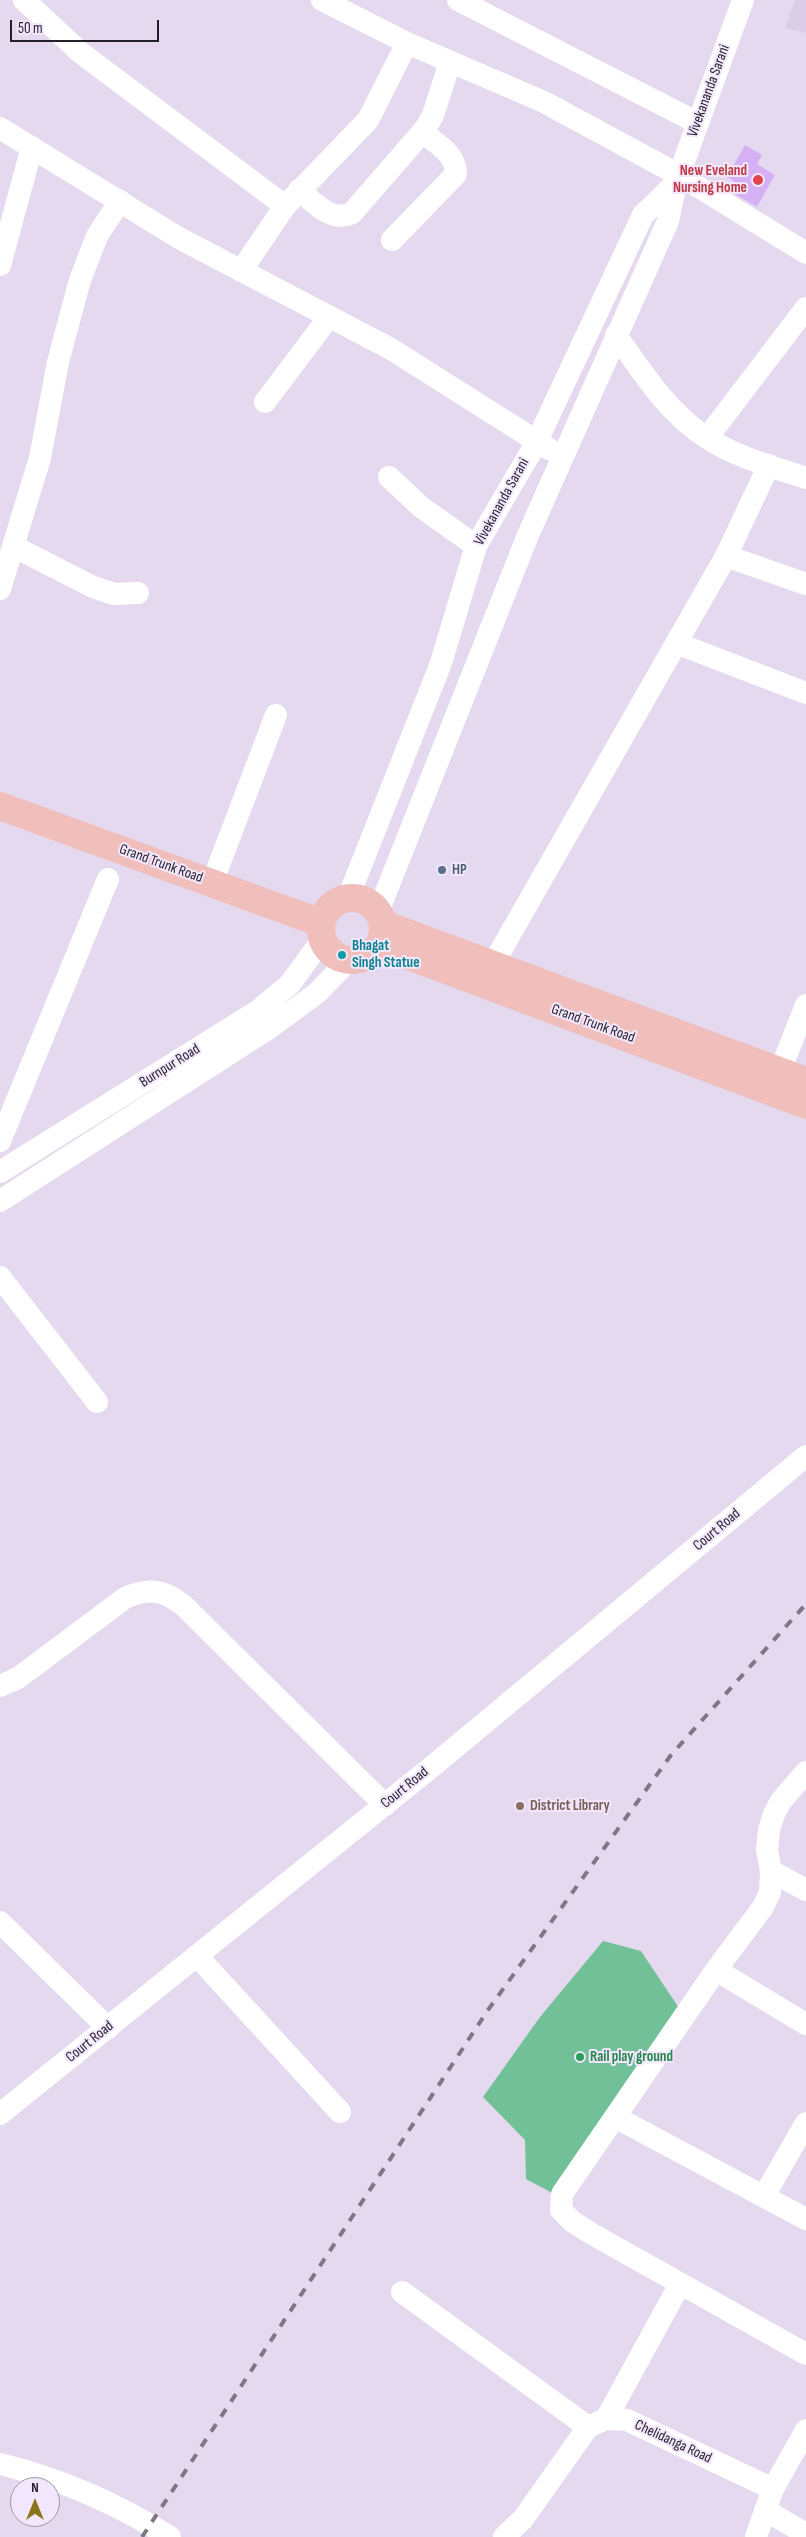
<!DOCTYPE html>
<style>
body{margin:0}
#map{position:relative;width:806px;height:2537px;overflow:hidden;background:#e5d9ef;font-family:"Sofia Sans Condensed",sans-serif}
canvas{display:block}
.north{position:absolute;left:10px;top:2477px;width:50px;height:50px;box-sizing:border-box;background:#f2e7fd;border:1px solid #9f97a7;border-radius:50%;rotate:0deg;font-size:14px;font-weight:700;line-height:20px;text-align:center;color:#231f27}
.north::after{content:'';display:block;margin:auto;width:18px;height:22px;background:#8b7518;clip-path:polygon(50% 0,100% 100%,50% 72%,0 100%)}
.scale{position:absolute;left:10px;top:20px;width:149px;height:22px;box-sizing:border-box;border:2px solid #231f27;border-top:0;padding-left:6px;font-size:15px;line-height:18px;white-space:nowrap;color:#231f27;-webkit-text-stroke:4px #f2e7fd;paint-order:stroke}
</style>
<div id="map">
<canvas width="806" height="2537"></canvas>
<div class="north">N</div>
<div class="scale">50 m</div>
</div>
<script>
const c = document.querySelector('canvas').getContext('2d');
c.lineJoin = 'round';
function paint(path, color) { c.fillStyle = color; c.fill(path, 'evenodd'); }
function stroke(path, color, width, dash) { c.strokeStyle = color; c.lineWidth = width; c.lineCap = dash ? 'butt' : 'round'; c.setLineDash(dash || []); c.stroke(path); }
function label(font, color, halo, rows, align = 'center') {
  c.font = font + ' "Sofia Sans Condensed",sans-serif'; c.lineWidth = 4; c.setLineDash([]); c.textBaseline = 'middle'; c.strokeStyle = halo; c.fillStyle = color; for (const [text, x, y, turn = 0] of rows) {
    c.save(); c.translate(x, y); c.rotate((+turn || 0) * Math.PI / 180); c.textAlign = isNaN(turn) ? turn : align; if (halo) c.strokeText(text, 0, 0); c.fillText(text, 0, 0); c.restore();
  }
}
const built = new Path2D(`
 M795 0H806V33L785 28Z`);
const green = new Path2D(`
 M603 1941 641 1951 681 2011 554 2194 526 2179 525 2140 483 2097 540 2017Z`);
const building = new Path2D(`
 M745 145 762 155 757 164 775 175 757 207 728 190 733 181 727 177Z`);
const minor = new Path2D(`
 M24 0 81 53 285 206
 M322 0 407 43 544 102 679 175 806 253
 M458 0 698 123
 M0 128 179 238 391 349 549 449
 M299 190C315 203 331 223 352 213L425 129 433 115 450 62
 M392 240 456 174C456 154 437 144 422 132
 M0 265 32 147
 M241 271 285 206 368 120 407 43
 M616 335C642 372 668 413 707 438 736 457 773 467 806 478
 M265 402 329 317
 M707 438 806 308
 M389 477 421 507 476 546
 M13 546 93 587 114 594 138 593
 M726 556 806 584
 M0 589 40 458 58 362 80 280 97 236 120 201
 M676 643 806 693
 M212 883 276 715
 M348 898 441 663 476 546 536 443 643 215 676 183
 M378 912 528 535 668 221 676 183 743 0
 M493 964 726 556 769 465
 M780 1071 806 1005
 M0 1141 108 879
 M0 1172 259 1010 290 984 322 940
 M0 1201 271 1027 317 993 349 960
 M0 1277 97 1402
 M0 1686 18 1678 125 1598C148 1588 163 1589 183 1605L385 1805
 M806 1772 781 1801 774 1814 769 1830 767 1850 771 1871 770 1892 763 1907 716 1970 562 2194 561 2210 573 2222 592 2234 806 2354
 M771 1871 806 1890
 M0 1922 108 2028
 M197 1956 340 2112
 M716 1970 806 2024
 M0 2114 434 1765 806 1456
 M615 2117 806 2219
 M764 2196 806 2123
 M402 2292 588 2427
 M606 2419 680 2284
 M0 2464C61 2479 116 2503 170 2537
 M765 2510 806 2534
 M504 2537 523 2519 588 2427 606 2419 627 2420 773 2489
 M756 2537 773 2489 806 2430`);
const major = new Path2D(`
 M0 806 321 923
 M321 929a31 31 0 1 1 62 0a31 31 0 1 1-62 0Z
 M383 924 806 1081
 M379 945 806 1105`);
const rail = new Path2D(`
 M142 2537 488 2010 671 1755 806 1604`);
const markers = [
 [758,180,6,"#e0444e"],
 [442,870,5,"#5c6f8a"],
 [342,955,5,"#0f9aa8"],
 [520,1806,5,"#8d6e63"],
 [580,2057,5,"#2e9e5b"]
];
const streetNames = [
 ["Vivekananda Sarani",709,91,-70],
 ["Vivekananda Sarani",502,502,-61],
 ["Grand Trunk Road",161,864,20],
 ["Grand Trunk Road",593,1024,20],
 ["Burnpur Road",170,1066,-32],
 ["Court Road",717,1530,-40],
 ["Court Road",405,1788,-39],
 ["Court Road",90,2042,-39],
 ["Chelidanga Road",673,2442,25]
];
const healthNames = [
 ["New Eveland",747,171],
 ["Nursing Home",747,188]
];
const serviceNames = [
 ["HP",452,870]
];
const cultureNames = [
 ["Bhagat",352,946],
 ["Singh Statue",352,963]
];
const educationNames = [
 ["District Library",530,1806]
];
const leisureNames = [
 ["Rail play ground",590,2057]
];
paint(built, '#dbcce8');
paint(green, '#71c097');
paint(building, '#d5b0f4');
stroke(minor, '#fff', 22);
stroke(major, '#f1bfbb', 28);
stroke(rail, '#7e7785', 4, [9, 9]);
for (const [x, y, r, color] of markers) { const dot = new Path2D(); dot.arc(x, y, r, 0, 2 * Math.PI); c.fillStyle = color; c.fill(dot); stroke(dot, '#f2e7fd', 2); }
label('15px', '#231f27', '#f2e7fd', streetNames);
label('bold 15px', '#be3a42', '#f2e7fd', healthNames, 'right');
label('bold 15px', '#4e5e75', '#f2e7fd', serviceNames, 'left');
label('bold 15px', '#0d838f', '#f2e7fd', cultureNames, 'left');
label('bold 15px', '#785e54', '#f2e7fd', educationNames, 'left');
label('bold 15px', '#27864d', '#f2e7fd', leisureNames, 'left');
</script>
